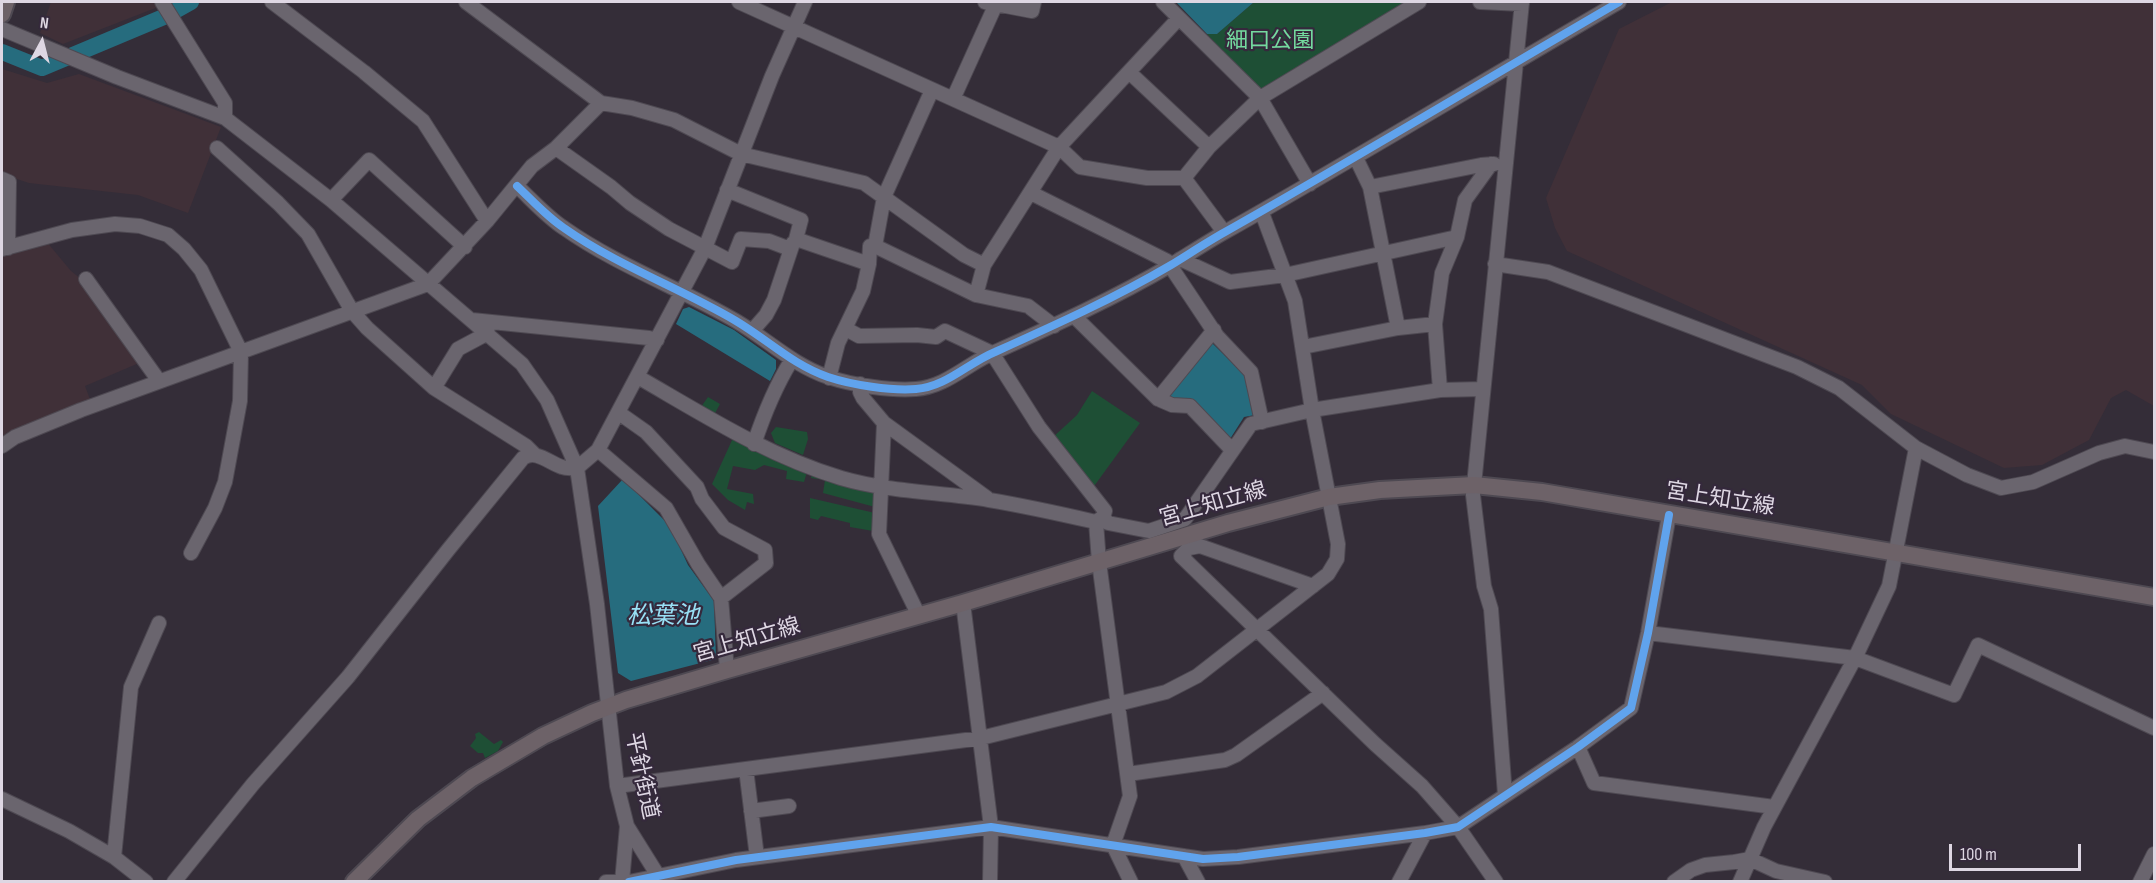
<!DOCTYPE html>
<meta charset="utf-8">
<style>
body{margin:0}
#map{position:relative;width:2156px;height:883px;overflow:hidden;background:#342d38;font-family:"Sofia Sans Condensed",sans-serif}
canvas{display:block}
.frame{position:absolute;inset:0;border:3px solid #ded7e3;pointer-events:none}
.north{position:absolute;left:12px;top:12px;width:60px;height:60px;-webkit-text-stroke:4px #35293c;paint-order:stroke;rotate:7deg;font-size:16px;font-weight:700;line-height:24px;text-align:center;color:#ded7e3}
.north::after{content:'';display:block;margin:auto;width:21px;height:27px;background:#ded7e3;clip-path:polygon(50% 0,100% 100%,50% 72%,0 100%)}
.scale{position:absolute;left:1949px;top:844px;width:132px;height:27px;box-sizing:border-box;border:3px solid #ded7e3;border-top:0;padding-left:8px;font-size:18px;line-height:21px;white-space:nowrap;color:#ded7e3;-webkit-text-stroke:4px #35293c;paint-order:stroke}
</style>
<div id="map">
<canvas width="2156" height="883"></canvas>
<div class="frame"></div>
<div class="north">N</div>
<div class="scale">100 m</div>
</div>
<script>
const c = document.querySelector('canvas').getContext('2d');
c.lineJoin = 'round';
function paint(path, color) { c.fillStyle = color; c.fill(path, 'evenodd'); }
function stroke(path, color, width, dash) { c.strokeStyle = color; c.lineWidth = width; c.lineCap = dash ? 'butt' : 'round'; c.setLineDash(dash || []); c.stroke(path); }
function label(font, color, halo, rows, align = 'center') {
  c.font = font + ' "Sofia Sans Condensed","Noto Sans JP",sans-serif'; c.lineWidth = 4.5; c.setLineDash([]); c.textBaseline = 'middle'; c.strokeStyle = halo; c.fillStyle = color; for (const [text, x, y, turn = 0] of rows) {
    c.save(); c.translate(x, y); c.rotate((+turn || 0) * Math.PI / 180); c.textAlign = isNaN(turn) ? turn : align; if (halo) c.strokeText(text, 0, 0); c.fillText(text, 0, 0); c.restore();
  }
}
const industrial = new Path2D(`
 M51 2H155L158 7 63 44 40 33Z
 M1672 2H2154V406L2126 390 2111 398 2089 440 2042 465 2004 468 1891 414 1862 385 1567 251 1555 228 1546 198 1619 29Z
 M2 69 47 83 79 74 221 127 188 213 138 195 29 183 2 174Z
 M46 241 71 271 81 279 139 363 85 386 91 402 9 433 2 438V254Z`);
const green = new Path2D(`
 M1254 2H1413L1265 90H1257L1207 34H1217Z
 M1092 391 1140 423 1092 489 1052 438 1077 415Z
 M708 397 720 404 714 415 701 407Z
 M776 427 807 432 808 439 803 455 775 443 771 433Z
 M733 438 807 472 804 482 786 479 787 471 764 465 755 470 733 466 727 489 753 494 754 504 747 502 745 510 728 500 712 484Z
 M812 474 878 492 875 507 823 493 825 480 811 478Z
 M810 498 875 513 873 531 850 527V523L821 516 818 520 810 518Z
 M479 732 494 744 501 740 503 742 498 751 485 758 483 753H478L470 746 476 738 475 734Z`);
const water = new Path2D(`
 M1176 2H1254L1217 34H1207Z
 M689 307 734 330 776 360V369L770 381 676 324 683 309Z
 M1212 343 1248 378 1255 415 1244 417 1230 439 1163 397 1207 344Z
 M623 479 670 526 688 565 714 601 716 659 631 681 618 673 598 506Z`);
const river = new Path2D(`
 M2 52 42 68 166 16 191 2`);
const minor = new Path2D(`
 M162 2 225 103V118
 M272 2 364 72 423 121 487 221
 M466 2 601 103 632 108 674 120 741 154 864 183 964 255 984 265
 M739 2 1059 147 1080 167 1147 178H1184
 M985 2 1032 11 1034 2
 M1163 2 1260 98 1310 184
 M1480 2 1522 4
 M2 29 117 77 225 118 331 200 522 364 547 400 577 468 597 604 617 786 627 826 662 882
 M1129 72 1209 147
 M953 99 996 4
 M217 148 278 203 308 234 352 311 367 328 434 388 526 446 534 454
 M556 148 611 187 630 203 669 229 732 262 741 239 769 241 790 249
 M1184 178 1209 147 1260 98 1419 2
 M1184 178 1224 232
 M2 179 9 182 8 248
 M517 186C532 200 547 217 564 228 618 266 680 288 736 321 768 340 793 365 828 377 852 385 891 391 916 389 946 387 968 363 995 352 1055 325 1115 298 1171 265 1189 254 1207 242 1225 232 1358 157 1488 78 1619 2
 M1370 187 1481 165 1494 164
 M727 190 801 220 796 239 869 264
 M1031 193 1167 261 1217 336 1251 372 1262 422
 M331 200 369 160 465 247
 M875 246 884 197 932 90
 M2 249 72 230 115 224 140 226 168 235 184 249 201 270 241 352 240 401 225 482 215 508 191 553
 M1180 259 1230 282 1285 275 1457 237
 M1495 264 1548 272 1797 367 1839 388 1916 448 1967 475 2001 488 2033 482 2099 453 2125 446 2154 452
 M86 279 159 381
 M976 295 984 265 1059 147 1179 18
 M1074 316 1158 399 1172 405 1190 406 1232 450
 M472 320 649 338 657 340
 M1398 328 1435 324
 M752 331 766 315 774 300 793 243
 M1303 347 1398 328 1370 187 1356 158
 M638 377C704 415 768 456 841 478 889 492 940 492 989 500 1025 506 1061 514 1096 522L1103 517 1105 511 1039 427 992 353 945 331 936 337 917 335 859 336 846 329
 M829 378 838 343 863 291 869 264 870 246H875L976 295 1028 306 1054 326
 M860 384V392L863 398 884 423 987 498
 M434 388 458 349 488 333
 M1440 390 1435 324 1442 273 1457 237 1465 200 1491 164
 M1158 399 1214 330
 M619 413 646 432 697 487 702 499 724 528 765 550 766 563 721 598
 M884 423 879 534 919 616
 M754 444C764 414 775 387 791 361
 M2 446 15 437 81 410 428 284 487 221 532 166 556 148 601 103
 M598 450 666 508 698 564 721 598 727 670
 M1103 517 1108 523 1149 531 1185 519 1251 424 1312 410 1440 390 1483 389
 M1096 522 1099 562 1130 796 1113 845 1131 882
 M1313 586 1200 546 1189 548 1181 556 1375 744 1422 786 1458 827 1496 882
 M963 603 991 827 990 882
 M1648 633 1855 658 1954 695 1978 645 2154 728
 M1578 747 1594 783 1774 807
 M746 769 757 857
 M1128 774 1225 760 1236 755 1323 693
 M617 786 981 738 1166 692 1197 676 1328 574 1337 559 1338 544 1312 410 1295 301 1262 213
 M1505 795 1491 609 1484 586 1473 495 1522 2
 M2 799 69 831 114 857 146 882
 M751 811 789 806
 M1184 856 1198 882
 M114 857 131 687 159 623
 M174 882 253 784 348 677 448 550 523 458C536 449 549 463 562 467 567 469 572 468 577 468L598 450 705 248 772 76 805 2
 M606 882H619
 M622 882 627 826
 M629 882 736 860 991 827 1203 859 1238 857 1425 833 1458 827 1578 747 1631 708 1648 633 1669 515
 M1399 882 1425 833
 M1674 882 1691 870 1705 865 1734 862 1750 859 1776 871 1825 882
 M1740 882 1764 827 1855 658 1889 586 1916 448
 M2140 882 2154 854`);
const major = new Path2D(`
 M2 14 6 2
 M354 882 418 819 472 778 543 736 592 713 626 700 727 670 963 603 1228 523 1329 497 1380 490 1474 485 1542 492 2154 597`);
const cycleway = new Path2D(`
 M517 186C532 200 547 217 564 228 618 266 680 288 736 321 768 340 793 365 828 377 852 385 891 391 916 389 946 387 968 363 995 352 1055 325 1115 298 1171 265 1189 254 1207 242 1225 232 1358 157 1488 78 1619 2
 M629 882 736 860 991 827 1203 859 1238 857 1425 833 1458 827 1578 747 1631 708 1648 633 1669 515`);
const parkNames = [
 ["細口公園",1270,41]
];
const streetNames = [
 ["宮上知立線",1720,500,9],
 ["宮上知立線",1213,505,-16],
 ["宮上知立線",747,641,-16],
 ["平針街道",641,776,78]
];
const waterNames = [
 ["松葉池",663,617]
];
paint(industrial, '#403038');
paint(green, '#1e4f35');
paint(water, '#266c7e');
stroke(river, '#266c7e', 16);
stroke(minor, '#4e4952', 16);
stroke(major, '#4e4952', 20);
stroke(minor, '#6a656e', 14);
stroke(major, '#6d6268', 16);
stroke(cycleway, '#60a3ed', 8);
label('22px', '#74da9f', '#35293c', parkNames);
label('22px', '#ded7e3', '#35293c', streetNames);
label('italic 24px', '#99e1f6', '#35293c', waterNames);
</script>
